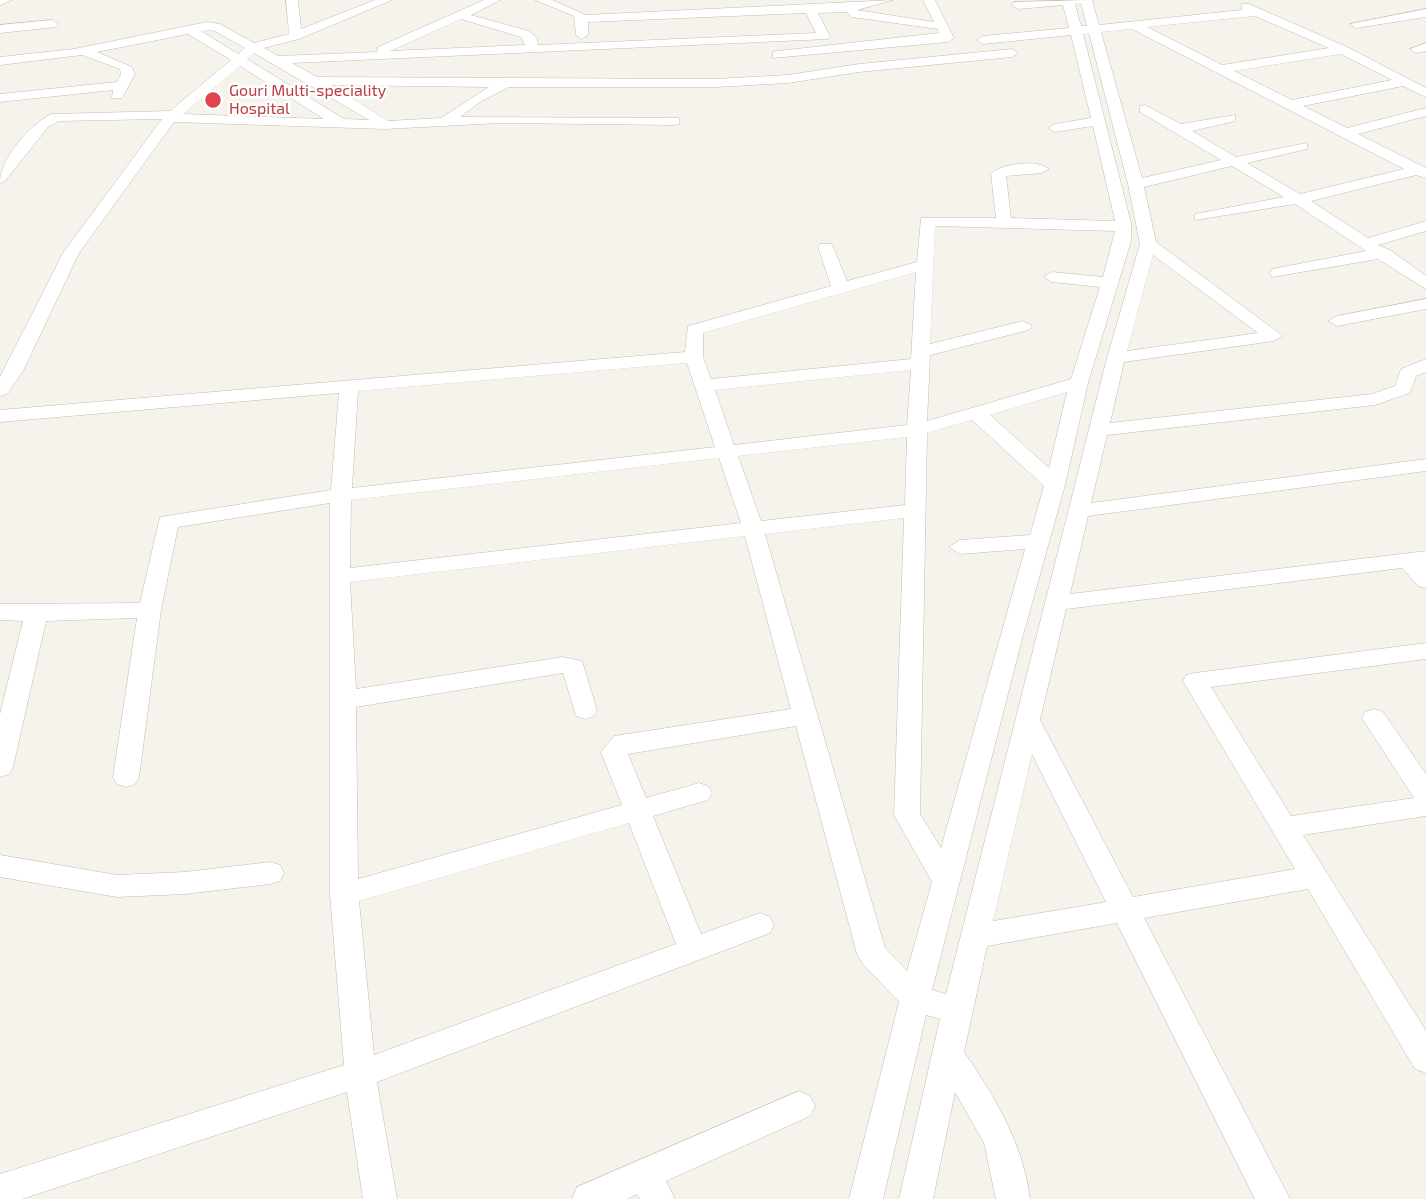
<!DOCTYPE html>
<style>
body{margin:0}
canvas{display:block;background:#f6f3ec}
</style>
<canvas width="1426" height="1199"></canvas>
<script>
const c = document.querySelector('canvas').getContext('2d');
c.lineJoin = 'round';
function stroke(path, color, width, dash) { c.strokeStyle = color; c.lineWidth = width; c.lineCap = dash ? 'butt' : 'round'; c.setLineDash(dash || []); c.stroke(path); }
function paint(path, color) { c.fillStyle = color; c.fill(path, 'evenodd'); }
function label(font, color, halo, rows, align = 'center') {
  c.font = font + ' "Exo 2",sans-serif'; c.lineWidth = 5; c.setLineDash([]); c.textBaseline = 'middle'; c.strokeStyle = halo; c.fillStyle = color; for (const [text, x, y, turn = 0] of rows) {
    c.save(); c.translate(x, y); c.rotate((+turn || 0) * Math.PI / 180); c.textAlign = isNaN(turn) ? turn : align; if (halo) c.strokeText(text, 0, 0); c.fillText(text, 0, 0); c.restore();
  }
}
const minor = new Path2D(`
 M0 0H12L0 5Z
 M286 0H298L301 29 375 0H392L299 39 264 48 278 56 377 52 378 47 484 0H500L471 15 529 31 537 38 538 45 816 33 806 13 588 22V35L582 39 576 35 574 16 535 0H552L586 15 893 0 857 10 934 22 923 0H935L954 38 948 42 773 58V52L778 51 939 33 938 29 852 17 847 12 818 13 830 36 828 39 292 63 317 77 716 79 788 75 859 64 1012 49 1018 53 1012 57 859 72 788 83 716 87H509L480 102 460 117 679 118V124L674 125 500 123 385 129 174 122 79 253 23 371 7 394 0 396V377L63 253 162 119 59 121 48 127 5 181 0 183C0 158 29 126 51 114L170 111 231 60 188 34 97 52 132 67 135 74 122 98H112L113 90 0 102V94L117 82 121 74 120 69 82 55 0 65V57L74 49 207 22 220 24 254 43 289 34ZM461 19 521 37 525 45 390 51ZM213 30 245 48 238 54 201 31ZM254 53 369 120 344 119 247 59ZM240 66 324 119 183 114ZM331 85 489 87 441 118 388 121Z
 M1092 0 1099 25 1242 10 1241 4H1249L1347 47 1426 88V97L1403 86 1303 106 1347 128 1426 108V116L1358 134 1426 168V178L1416 175 1311 201 1368 238 1426 221V231L1378 245 1390 250 1426 276V289L1378 259 1272 277 1270 273 1272 269 1366 251 1295 204 1195 220V214L1284 197 1232 166 1144 187 1156 242 1283 336 1274 341 1124 362 1110 423 1372 394 1395 386 1401 369 1426 359V372L1416 376 1410 393 1375 405 1107 435 1091 503 1426 459V471L1088 516 1070 594 1426 551V588L1418 586 1402 568 1066 609 1040 720 1133 897 1295 869 1183 681 1186 675 1195 673 1426 643V659L1211 687 1291 816 1414 798 1362 718 1365 712 1374 709 1383 712 1426 774V816L1303 835 1426 1031V1073L1415 1069 1308 889 1144 918 1290 1199H1255L1117 923 987 946 964 1052C995 1097 1023 1143 1030 1199H996L984 1143 955 1092 933 1199H899L940 1019 926 1015 883 1199H849L899 1002 862 963 857 954 796 726 628 754 646 798 699 783 708 786 712 793 708 800 653 816 701 934 760 913 770 917 774 925 770 933 377 1082 397 1199H363L347 1092 22 1199H0V1174L344 1065 330 894V503L178 527 161 610 139 777 135 784 126 787 117 784 113 777 137 618 46 621 13 767 9 774 0 777V714L23 621 0 620V604L140 603 160 517 331 490 339 393 0 422V410L685 352 688 326 831 286 818 247 820 244H832L847 281 917 262 921 218H996L991 174C1001 163 1038 159 1049 169L1042 173 1006 176 1011 218 1115 221 1093 126 1055 132 1048 128 1055 124 1091 118 1071 35 983 44 977 40 983 36 1069 28 1063 5 1018 9 1012 5 1014 2ZM1081 3 1087 26H1081L1075 4ZM1255 16 1329 48 1222 65 1147 27ZM1132 29 1404 169 1300 194 1247 163 1307 149V143L1236 157 1192 131 1235 121V115L1181 124 1145 105 1140 106V112L1221 160 1142 178 1101 32ZM1089 33 1128 184 1140 244 1107 358 946 994 932 990 1022 639 1065 485 1088 383 1131 241V223L1083 34ZM1341 54 1392 80 1292 100 1234 71ZM935 226 1115 231 1103 277 1052 272 1044 277 1052 282 1100 287 1071 379 927 421 930 355 1029 330 1032 326 1023 321 930 344ZM1153 255 1258 333 1127 351ZM916 272 911 359 711 379 703 357V333ZM687 363 715 447 352 488 358 391ZM911 370 907 425 734 445 715 390ZM1067 392 1049 468 990 415ZM972 420 1044 486 1030 535 960 540 949 547 960 554 1025 549 941 848 920 814 927 433ZM907 437 905 505 761 521 738 456ZM719 458 741 523 350 568 351 500ZM904 518 894 815 932 882 907 971 885 948 765 534ZM745 536 791 709 614 736 601 752 622 805 358 879 356 707 563 673 576 716 585 719 594 716 597 710 582 661 563 657 356 689 350 582ZM1032 754 1106 902 993 921ZM629 823 676 944 374 1055 359 901Z
 M1426 9V17L1356 28 1350 24Z
 M52 20 58 24 56 27 0 33V25Z
 M1426 43V51L1416 53 1410 49Z
 M1426 299V309L1337 326 1328 321 1337 316Z
 M0 855 117 875 185 872 270 862 280 865 284 873 280 881 270 884 185 894 117 897 0 877Z
 M799 1091 810 1096 815 1106 810 1116 666 1181 675 1199H640L637 1194 627 1199H572L577 1187Z`);
const markers = [
 [213,100,9,"#e0444e"]
];
const farHealthnames = [
 ["Gouri Multi-speciality",229,91],
 ["Hospital",229,109]
];
stroke(minor, '#c2bbae', 1);
paint(minor, '#fff');
for (const [x, y, r, color] of markers) { const dot = new Path2D(); dot.arc(x, y, r, 0, 2 * Math.PI); c.fillStyle = color; c.fill(dot); stroke(dot, '#fff', 2.5); }
label('16px', '#be3a42', '#fff', farHealthnames, 'left');
</script>
